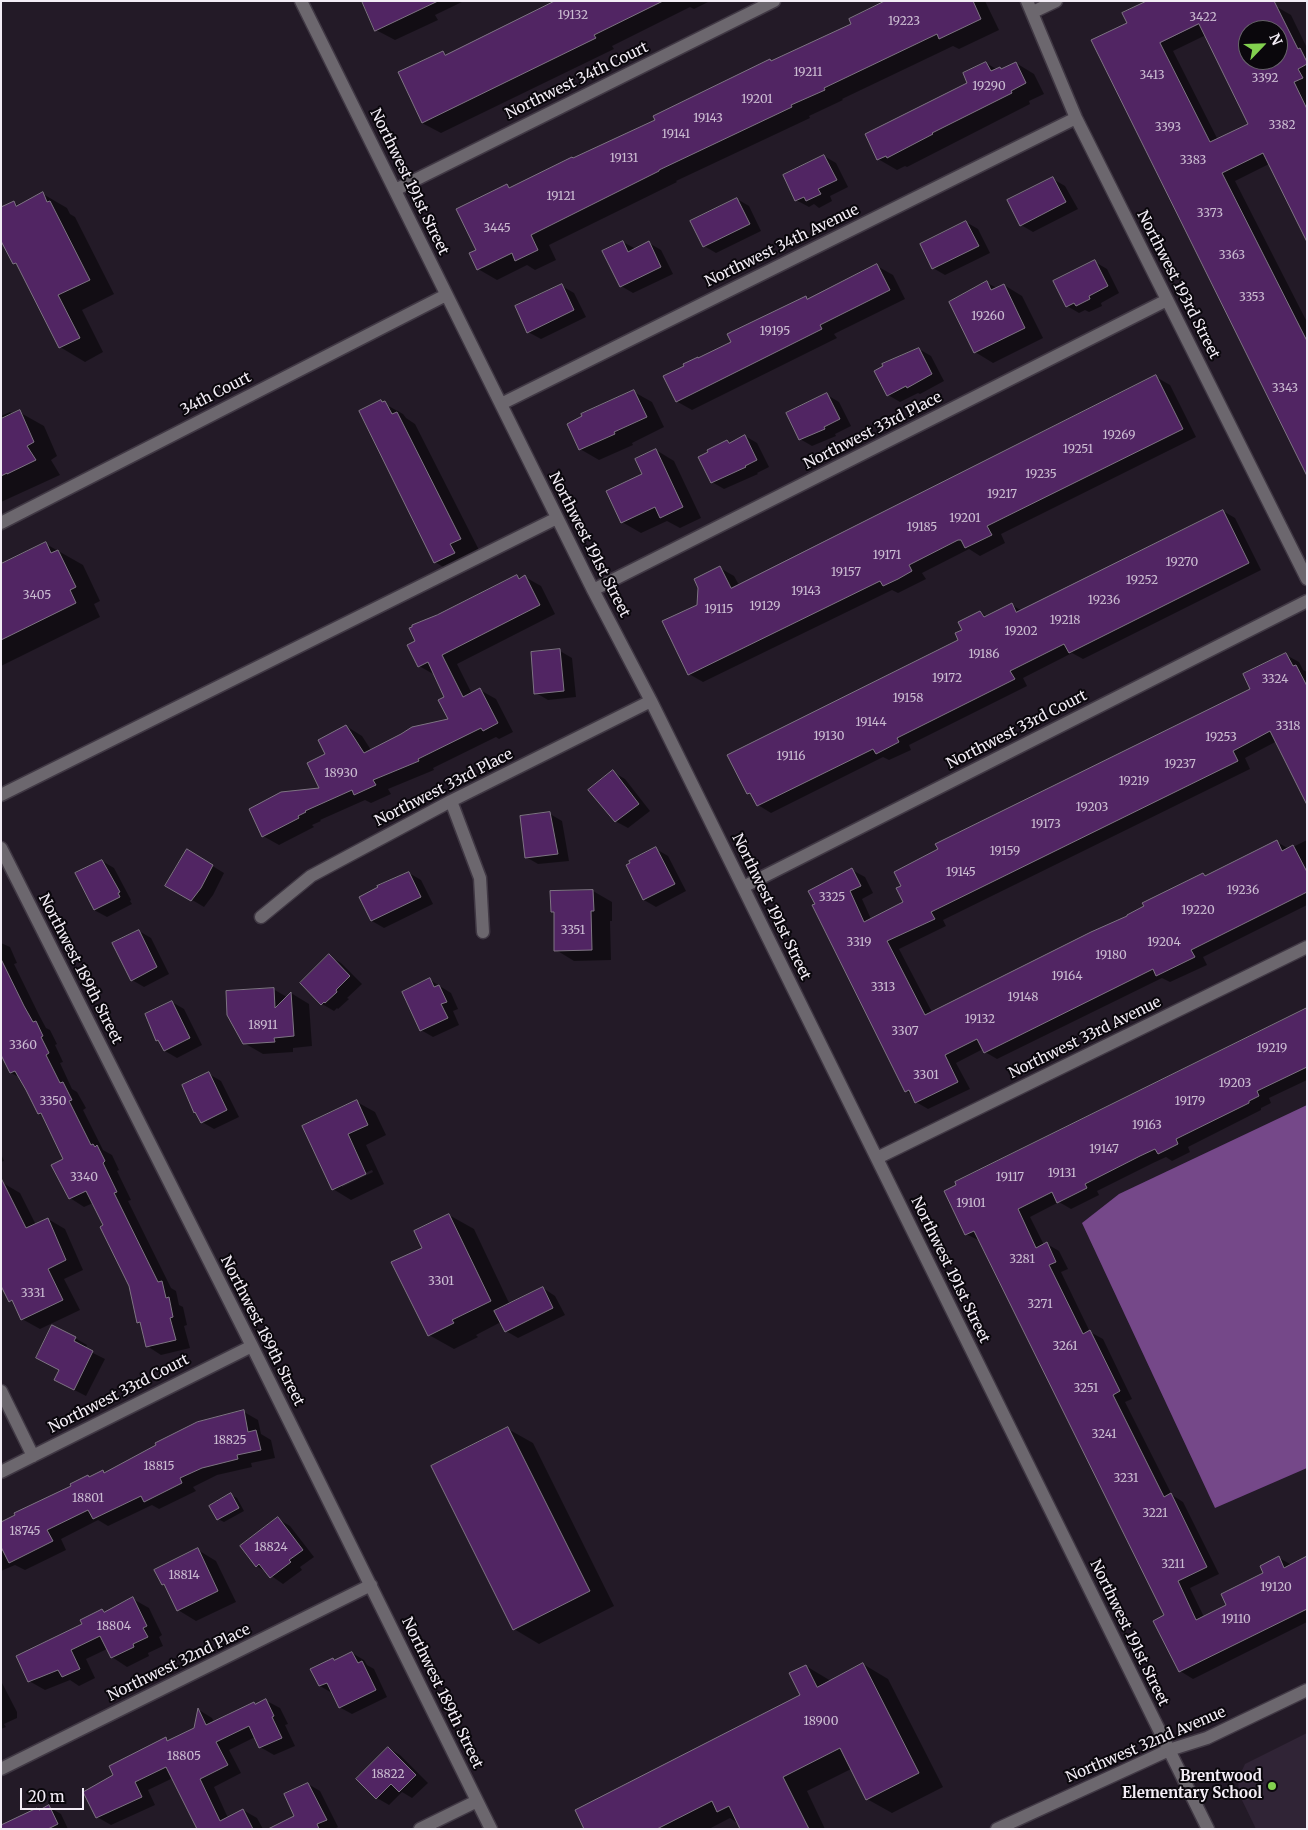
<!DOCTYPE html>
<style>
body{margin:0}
#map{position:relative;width:1308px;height:1830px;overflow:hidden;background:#231a27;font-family:Merriweather,serif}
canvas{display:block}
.frame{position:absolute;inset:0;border:2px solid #f3edf6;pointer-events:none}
.north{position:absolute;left:1238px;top:20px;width:50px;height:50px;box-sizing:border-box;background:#0a070c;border:1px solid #67636a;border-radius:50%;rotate:66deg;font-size:14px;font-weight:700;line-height:20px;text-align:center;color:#f3edf6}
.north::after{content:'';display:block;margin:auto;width:18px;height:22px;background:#82d04f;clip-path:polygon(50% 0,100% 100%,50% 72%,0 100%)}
.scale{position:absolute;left:20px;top:1788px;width:64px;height:22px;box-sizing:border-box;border:2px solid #f3edf6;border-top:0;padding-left:6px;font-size:15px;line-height:18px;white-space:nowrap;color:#f3edf6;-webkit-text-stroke:4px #0a070c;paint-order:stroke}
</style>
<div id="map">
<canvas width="1308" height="1830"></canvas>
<div class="frame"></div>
<div class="north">N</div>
<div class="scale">20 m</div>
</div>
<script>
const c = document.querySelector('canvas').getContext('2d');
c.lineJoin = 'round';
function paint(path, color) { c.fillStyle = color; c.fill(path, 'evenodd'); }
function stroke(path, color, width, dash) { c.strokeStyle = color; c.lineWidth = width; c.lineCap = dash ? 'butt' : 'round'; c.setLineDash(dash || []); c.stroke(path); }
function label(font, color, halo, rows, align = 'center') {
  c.font = font + ' Merriweather,serif'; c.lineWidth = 4; c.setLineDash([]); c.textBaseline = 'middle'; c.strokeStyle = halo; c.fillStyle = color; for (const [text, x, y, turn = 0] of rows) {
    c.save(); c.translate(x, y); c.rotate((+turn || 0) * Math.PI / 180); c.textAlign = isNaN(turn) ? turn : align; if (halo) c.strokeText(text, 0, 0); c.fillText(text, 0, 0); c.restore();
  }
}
const built = new Path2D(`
 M1307 1733V1829H1256L1239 1794 1238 1779 1245 1764Z`);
const water = new Path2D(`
 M1307 1105V1468L1215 1508 1082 1223 1119 1194Z`);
const shadow = new Path2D(`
 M363 1H464L435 15 438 20 395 40 376 30Z
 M556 1H710L694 9 690 7 612 46 614 49 441 133 422 123 443 52 448 55Z
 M888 1H985L999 30 959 49 953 46 842 99 843 100 809 116 810 118 676 181 677 182 549 245 556 260 535 270 527 265 497 280 478 269V251L507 186 512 188 656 120 772 62 853 25ZM495 260 496 262 483 268 482 266Z
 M1277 7 1291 15 1307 48V239L1269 164 1235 181 1307 322V473L1092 41ZM1248 30H1278V60H1248ZM1206 35 1249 124 1218 140 1173 51Z
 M986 63 998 70H1002L1016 63 1034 74 1044 94 1029 101 1030 104 907 167 905 166 897 170 878 159 969 84Z
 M824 156 836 163 848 187 830 196 832 201 819 208 814 204 809 207 796 200Z
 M1053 179 1065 186 1078 209 1033 232 1021 225Z
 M43 194 67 208 70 214 75 217 114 294 82 310 103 352 85 362 60 347 19 266 14 263V202L19 206Z
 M737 199 749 206 761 231 716 253 704 246Z
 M966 222 978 229 990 253 945 275 933 268Z
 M623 242 636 249 649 243 661 250 673 274 633 293 621 286 604 252Z
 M1095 262 1107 269 1119 293 1101 303 1102 306 1089 312 1085 310 1079 313 1067 306Z
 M877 266 893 275 905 299 834 334 837 338 692 410 676 401 700 359 733 343 806 298 808 299Z
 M987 283 997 288 1004 285 1022 296 1043 338 993 363 975 352Z
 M562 286 574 293 586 317 541 339 528 332Z
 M919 349 931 356 944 381 920 394 918 393 900 402 888 395 885 366Z
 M1156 377 1170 385 1196 437 1001 534 1005 543 980 556 969 549 922 573 926 579 898 593 892 590 703 682 689 674 700 588 720 568 734 576 739 585Z
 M634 392 652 402 664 427 632 443 633 445 599 460 580 449Z
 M827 395 839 402 851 426 835 434 836 436 812 446 800 439Z
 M383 403 403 414 406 418 415 424 479 550 468 555 473 564 453 573 435 562Z
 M10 412 14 414 19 412 44 426 57 456 51 460 60 475 1 502V416Z
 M745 436 757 443 769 467 757 473 758 474 724 489 712 482 727 442 730 443Z
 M656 450 674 461 701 518 680 528 667 521 641 533 622 522Z
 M1223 511 1235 518 1261 570 1083 659 1072 653 1023 678 1027 686 909 745 911 750 889 760 883 757 771 813 758 805 754 797 748 793 960 641 963 630 980 612 988 617 1012 605 1022 611Z
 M46 544 83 565 100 601 94 604 100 617 1 666V566Z
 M517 576 522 579 525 577 541 586 555 614 457 664 472 694 480 690 496 699 513 732 499 739 496 737 433 768 434 770 388 789 391 794 371 803 365 800 320 820 321 821 312 825 314 827 279 845 263 836 321 789 327 755 346 726 362 736 371 750 449 720 446 698 435 675 419 666 417 642 437 616Z
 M560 651 572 658 576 697 548 700 536 693Z
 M1286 655 1299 662 1303 670 1307 672V801L1277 741 1245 758 1250 769 943 920 946 926 899 949 932 1012 1129 917 1203 874 1207 876 1277 842 1289 849 1307 840V905L1203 957 1207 965 1170 982 1162 978 997 1059 985 1052 983 1049 956 1063 970 1089 928 1109 916 1102 912 1095 906 1091 814 906 852 870 865 877 873 893 862 899 871 919 904 902 1251 689Z
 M613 772 625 779 650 811 628 828 615 821Z
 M550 814 562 821 569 861 538 864 526 857Z
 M656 849 668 856 686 891 656 907 644 900Z
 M188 851 224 873 213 895 204 907 167 885Z
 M102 861 114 868 131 900 130 901 132 904 107 917 94 910Z
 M409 873 421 880 433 904 384 928 372 921Z
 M593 891 612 902V921H610L611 960 574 961 556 950 555 913 552 911 551 892Z
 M139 931 151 938 169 974 144 987 132 980Z
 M1 943 10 947 17 963 14 964 39 1015 46 1028 50 1030 57 1044 55 1045 63 1062 60 1063 72 1089 77 1092 86 1108 83 1110 103 1150 112 1155 119 1170 117 1171 131 1200 128 1201 171 1288 176 1291 179 1305 183 1307 187 1325 184 1326 190 1348 161 1355 147 1346 141 1324 138 1322 130 1285 105 1226 93 1203 84 1207 70 1198 65 1159 43 1116 39 1114 19 1077 11 1073 1 1052Z
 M329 956 341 963 362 984 347 998 349 999 338 1009 337 1008 334 1011 322 1004Z
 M430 980 451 993 458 1009 453 1011 459 1025 433 1037 421 1030Z
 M273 989 287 997 291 993 309 1004 312 1046 293 1048V1052L263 1054 244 1043Z
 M172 1002 184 1009 202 1045 177 1058 165 1051 161 1042 157 1040Z
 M1307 1009V1080L1269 1098 1271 1103 1261 1108V1110L1188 1147 1190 1152 1172 1161 1166 1157 1153 1163 1097 1191 1099 1195 1071 1209 1059 1202 1030 1217 1044 1245 1047 1244 1059 1251 1068 1269 1061 1272 1090 1332 1103 1339 1132 1399 1125 1402 1172 1495 1183 1502 1219 1574 1190 1588 1204 1617 1228 1606 1265 1573 1279 1558 1292 1565 1307 1558V1622L1193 1679 1180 1671 1166 1616 980 1241 966 1234Z
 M209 1074 221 1081 239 1117 214 1129 202 1122 197 1113 195 1112Z
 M357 1102 375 1112 386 1135 366 1145 384 1184 351 1200 333 1189ZM372 1170 373 1172 342 1187V1184Z
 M1 1154 4 1161 1 1162Z
 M3 1183 20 1193 36 1225 48 1219 65 1229 83 1270 64 1279 80 1310 40 1329 22 1319 1 1278Z
 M449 1215 474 1229 510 1305 543 1288 555 1296 565 1315 518 1338 506 1331 501 1322 476 1335 478 1337 454 1349 429 1335Z
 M75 1338 87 1345 85 1349 105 1359 86 1396 55 1380Z
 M244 1412 258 1420 261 1434 271 1440 275 1458 251 1463 252 1467 217 1475 193 1487 196 1491 159 1509 152 1505 108 1526 98 1520 61 1539 66 1550 25 1570 15 1565 1 1571V1523L103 1472 106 1474Z
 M508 1429 533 1443 614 1606 539 1644 514 1629Z
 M231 1495 237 1498 244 1511 224 1522 218 1519Z
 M278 1519 290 1526 314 1557 300 1567 302 1570 283 1584 257 1566Z
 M198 1550 216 1561 236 1602 196 1621 178 1610 166 1586 163 1584Z
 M133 1599 149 1608 162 1635 159 1637 163 1646 148 1653 149 1656 127 1667 112 1657 107 1649 86 1659 95 1678 79 1686 70 1680 45 1690 29 1681 83 1624 102 1611 106 1612Z
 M352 1653 364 1660 367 1665 374 1669 387 1697 352 1714 339 1707 332 1693 320 1686 333 1659 336 1661Z
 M863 1664 888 1679 943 1787 892 1813 867 1799 851 1769 807 1791 825 1829H742L739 1824 730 1818 709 1829H586L802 1696 806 1666 831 1681Z
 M1 1681 17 1712V1718L4 1724 6 1727 1 1729Z
 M265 1700 280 1708 288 1724 285 1725 295 1746 274 1755 260 1747 255 1737 229 1750 241 1773 214 1787 228 1818 243 1810 257 1818 263 1829H203L173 1778 148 1790 155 1805 111 1825 97 1817 115 1775 165 1739 170 1741 195 1729 199 1710 212 1718 214 1722 254 1703 256 1704Z
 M388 1748 400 1755 428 1783 412 1798 402 1792 389 1805 377 1798Z
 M308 1784 320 1791 338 1827 334 1829H290Z
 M49 1807 61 1814 68 1829H19L40 1811Z`);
const building = new Path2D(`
 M362 1H438L375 31Z
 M555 1H663L594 35 596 38 422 123 398 72 443 51 445 55Z
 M885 1H973L981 19 939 39 937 34 824 88 825 90 791 105 792 107 659 170V171L531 235 538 250 515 261 512 253 477 270 469 253 476 250 456 209 507 184 509 188 572 157 573 158 655 120 653 116 770 59 771 61 851 24 849 19Z
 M1147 1H1274L1298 49 1300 48 1307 62V64L1298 69 1303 78 1294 82 1307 109V242L1263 153 1222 173 1307 341V476L1091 40 1127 23 1122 13ZM1199 24 1248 124 1210 142 1160 43ZM1248 30H1278V60H1248Z
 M986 62 991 71 1000 67 1001 69 1016 62 1026 83 1011 91 1012 93 932 133 933 134 887 158 886 156 877 160 865 134 967 83 963 73Z
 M824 155 837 180 818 189 821 194 806 201 804 197 795 201 783 175Z
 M1053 177 1066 202 1020 226 1007 200Z
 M43 192 47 202 50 201 90 280 58 295 80 338 59 348 16 263 13 264 1 241V207L14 201 16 206Z
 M737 198 750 224 703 247 690 221Z
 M966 221 979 246 932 269 920 244Z
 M623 241 628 252 649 241 661 267 620 287 602 251Z
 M1095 260 1108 286 1089 296 1090 299 1076 306 1074 303 1066 307 1053 281Z
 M877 264 890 290 820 325 822 329 676 402 663 376 684 366 683 364 698 357V358L731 342 727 334 806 296 807 299Z
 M987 281 991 290 1004 284 1025 328 974 353 949 302Z
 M562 284 574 310 527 333 515 306Z
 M919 348 932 374 907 388 906 386 887 396 874 371 883 366 882 364Z
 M1156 375 1183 429 987 526 992 535 965 548 961 540H958L909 565 912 571 898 579 883 586 880 581 688 675 662 621 697 605 698 588 694 579 720 566 731 588Z
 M634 390 647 417 614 432 615 434 579 450 567 424 582 416 581 414Z
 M827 393 840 419 824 427 825 429 799 440 786 413Z
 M381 400 382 402 385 401 392 414 397 412 461 539 450 544 455 553 434 563 359 411Z
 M20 410 34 442 27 446 36 460 7 474V473L1 476V419Z
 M745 435 757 460 745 466 746 467 711 483 698 457 708 452 707 450 727 440 729 443Z
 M656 449 683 507 660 518 655 507 621 523 606 491 642 474 635 459Z
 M1223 510 1249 563 1069 653 1064 644 1010 671 1015 679 897 738 899 742 876 754 873 749 757 806 750 793 747 794 727 755 958 640 955 633 962 630 958 622 980 611 984 617 1012 603 1016 612Z
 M46 542 51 553 58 550 76 587 70 590 76 603 1 640V564Z
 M517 575 519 579 525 575 540 605 442 655 463 697 480 688 498 723 483 731 481 728 418 759 419 761 373 780 376 785 354 795 352 790 305 811 306 812 298 816 299 818 262 837 249 809 281 792 319 788 307 763 325 754 318 740 346 725 364 753 401 734 412 727 448 719 438 700 444 697 428 662 418 667 407 645 415 641 409 628 412 627V625L437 615Z
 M560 649 564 691 534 694 531 652Z
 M1286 653 1293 666 1296 665 1307 686V805L1270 731 1233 751 1238 761 931 912 935 919 887 941 925 1015 1091 932 1127 916V915L1144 906 1142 903 1203 873 1205 876 1277 840 1282 851 1293 845 1307 872V892L1191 950 1195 957 1156 976 1153 969 984 1053 977 1039 945 1055 958 1082 915 1103 909 1090 905 1092 812 905 815 904 808 891 852 868 861 886 850 891 864 922 903 902 896 888 901 886 894 872 938 849 935 844 1250 689 1243 674Z
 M613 770 639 804 615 822 588 790Z
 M550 812 558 854 525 858 520 816Z
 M656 847 675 884 643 900 626 865 630 863 629 861Z
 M187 849 213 865 201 888 191 901 165 886Z
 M102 860 120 892 118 893 120 897 94 910 75 873Z
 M409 872 421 897 371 921 359 897 378 887 377 886Z
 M593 890 594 911H591L592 950 554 951V912H551L550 891Z
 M139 930 157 967 131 981 112 943Z
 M329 954 350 976 336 990 337 992 325 1003 324 1002 321 1005 300 983Z
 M1 959 24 1006 33 1022 36 1021 43 1036 41 1037 49 1053 46 1055 60 1083 63 1082 72 1100 69 1101 91 1145 93 1144 95 1147 97 1145 105 1161 103 1163 117 1192 114 1193 158 1282 162 1281 166 1298 169 1297 173 1317 170 1318 176 1340 146 1347 140 1322 137 1323 129 1286 100 1227 103 1225 86 1191 69 1199 51 1165 63 1159 41 1113 38 1114 26 1090 15 1071 10 1073 1 1055Z
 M430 978 434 987 439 985 447 1002 441 1004 448 1018 420 1031 402 992Z
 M274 988 275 1008 291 992 294 1036 274 1038 275 1042 243 1044 227 1015 226 991Z
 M172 1001 190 1038 164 1051 158 1040 156 1041 145 1014Z
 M1307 1008V1067L1257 1091 1259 1096 1249 1101V1103L1176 1139 1178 1144 1158 1154 1155 1149 1140 1156 1085 1184 1087 1188 1057 1203 1052 1192 1018 1209 1036 1248 1047 1242 1056 1262 1049 1265 1083 1334 1090 1330 1120 1391 1113 1395 1164 1497 1171 1493 1207 1567 1178 1581 1196 1620 1226 1605 1221 1594 1263 1573 1260 1566 1279 1556 1284 1568 1307 1556V1609L1179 1672 1153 1621 1164 1615 974 1231 965 1235 944 1191 956 1185 955 1182Z
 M209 1072 227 1110 201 1123 195 1112 194 1113 182 1085Z
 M357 1100 368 1125 348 1134 366 1174 332 1190 302 1126Z
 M1 1178 26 1228 48 1218 66 1260 48 1269 63 1300 21 1320 12 1300 9 1302 1 1286Z
 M449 1214 491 1301 452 1320 454 1323 428 1336 391 1262 422 1248 414 1231Z
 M543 1287 553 1308 505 1332 494 1311Z
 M52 1325 76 1337 74 1341 93 1351 74 1390 54 1380 59 1370 36 1358Z
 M244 1410 248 1432 256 1430 261 1450 237 1455 238 1459 202 1468 180 1478 182 1483 144 1502 141 1496 93 1519 88 1510 47 1530 53 1541 9 1563 1 1547V1522L15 1515 14 1513 71 1486 70 1484 88 1475 89 1477 103 1470 104 1473 156 1445 155 1443 197 1422Z
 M508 1427 590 1591 513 1630 431 1466Z
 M231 1493 239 1508 217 1520 209 1506Z
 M278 1517 303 1550 289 1560 291 1562 270 1578 259 1564 256 1567 240 1546Z
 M198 1548 218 1591 177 1611 164 1584 162 1585 154 1570Z
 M133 1597 147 1626 143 1628 148 1637 133 1644 134 1647 111 1658 100 1636 71 1650 80 1669 62 1677 58 1670 28 1682 16 1656 82 1624 80 1620 102 1609 104 1612Z
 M352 1652 358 1663 362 1661 376 1690 339 1708 327 1683 319 1686 310 1669 333 1658 334 1660Z
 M863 1663 919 1773 866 1800 840 1748 783 1777 809 1829H740L729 1806 717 1812 712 1801 657 1829H584L575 1810 800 1695 789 1673 806 1665 817 1687Z
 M266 1699 274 1716 272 1717 282 1738 259 1748 249 1726 216 1742 228 1765 200 1779 220 1821 243 1809 253 1829H197L166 1767 135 1782 142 1797 96 1818 83 1792 113 1775 109 1766 166 1737 167 1741 194 1728 198 1708 206 1725 254 1702 255 1704Z
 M388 1747 416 1775 399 1792 391 1784 376 1799 356 1779Z
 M308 1783 327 1820 317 1824 319 1829H268L294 1816 284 1794Z
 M49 1805 58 1824 48 1829H1V1825L37 1808 39 1810Z`);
const minor = new Path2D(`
 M301 1 593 590 651 701 1208 1829
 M1027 1 1076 118 1307 579
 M1033 12 1056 1
 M395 190 774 1
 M501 404 1076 118
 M1 523 446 295
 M593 590 1167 300
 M1 795 557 518
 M451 801 480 878 483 932
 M1 848 252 1346 491 1829
 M743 887 1307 601
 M261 917 311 876 451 801 651 701
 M877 1158 1307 947
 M1 1391 33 1456
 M1 1472 252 1346
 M1 1769 371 1585
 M420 1829 477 1801
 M997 1829 1169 1750 1207 1738 1307 1690`);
const markers = [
 [1272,1786,5,"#82d04f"]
];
const numberNames = [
 ["19132",573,16],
 ["3422",1203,18],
 ["19223",904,22],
 ["19211",808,73],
 ["3413",1152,76],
 ["3392",1265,79],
 ["19290",989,87],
 ["19201",757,100],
 ["19143",708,119],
 ["3382",1282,126],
 ["3393",1168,128],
 ["19141",676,135],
 ["19131",624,159],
 ["3383",1193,161],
 ["19121",561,197],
 ["3373",1210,214],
 ["3445",497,229],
 ["3363",1232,256],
 ["3353",1252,298],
 ["19260",988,317],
 ["19195",775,332],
 ["3343",1285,389],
 ["19269",1119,436],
 ["19251",1078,450],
 ["19235",1041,475],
 ["19217",1002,495],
 ["19201",965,519],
 ["19185",922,528],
 ["19171",887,556],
 ["19270",1182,563],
 ["19157",846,573],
 ["19252",1142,581],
 ["19143",806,592],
 ["3405",37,596],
 ["19236",1104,601],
 ["19129",765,607],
 ["19115",719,610],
 ["19218",1065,621],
 ["19202",1021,632],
 ["19186",984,655],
 ["19172",947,679],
 ["3324",1275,680],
 ["19158",908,699],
 ["19144",871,723],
 ["3318",1288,727],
 ["19130",829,737],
 ["19253",1221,738],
 ["19116",791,757],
 ["19237",1180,765],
 ["18930",341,774],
 ["19219",1134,782],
 ["19203",1092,808],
 ["19173",1046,825],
 ["19159",1005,852],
 ["19145",961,873],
 ["19236",1243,891],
 ["3325",832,898],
 ["19220",1198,911],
 ["3351",573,931],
 ["3319",859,943],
 ["19204",1164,943],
 ["19180",1111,956],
 ["19164",1067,977],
 ["3313",883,988],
 ["19148",1023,998],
 ["19132",980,1020],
 ["18911",263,1026],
 ["3307",905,1032],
 ["3360",23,1046],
 ["19219",1272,1049],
 ["3301",926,1076],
 ["19203",1235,1084],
 ["3350",53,1102],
 ["19179",1190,1102],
 ["19163",1147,1126],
 ["19147",1104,1150],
 ["19131",1062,1174],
 ["3340",84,1178],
 ["19117",1010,1178],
 ["19101",971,1204],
 ["3281",1022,1260],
 ["3301",441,1282],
 ["3331",33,1294],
 ["3271",1040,1305],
 ["3261",1065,1347],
 ["3251",1086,1389],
 ["3241",1104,1435],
 ["18825",230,1441],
 ["18815",159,1467],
 ["3231",1126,1479],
 ["18801",88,1499],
 ["3221",1155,1514],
 ["18745",25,1532],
 ["18824",271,1548],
 ["3211",1173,1565],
 ["18814",184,1576],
 ["19120",1276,1588],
 ["19110",1236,1620],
 ["18804",114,1627],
 ["18900",821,1722],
 ["18805",184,1757],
 ["18822",388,1775]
];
const streetNames = [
 ["Northwest 34th Court",577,81,-26],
 ["Northwest 191st Street",409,182,64],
 ["Northwest 34th Avenue",782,246,-26],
 ["Northwest 193rd Street",1178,285,63],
 ["34th Court",216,394,-27],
 ["Northwest 33rd Place",873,431,-27],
 ["Northwest 191st Street",589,545,63],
 ["Northwest 33rd Court",1017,730,-27],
 ["Northwest 33rd Place",444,788,-27],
 ["Northwest 191st Street",771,907,64],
 ["Northwest 189th Street",80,969,63],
 ["Northwest 33rd Avenue",1085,1038,-26],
 ["Northwest 191st Street",950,1270,64],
 ["Northwest 189th Street",262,1331,63],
 ["Northwest 33rd Court",119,1394,-27],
 ["Northwest 191st Street",1129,1633,64],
 ["Northwest 32nd Place",179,1663,-26],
 ["Northwest 189th Street",442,1693,64],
 ["Northwest 32nd Avenue",1146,1745,-23]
];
const poiNames = [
 ["Brentwood",1262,1777],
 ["Elementary School",1262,1794]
];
paint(built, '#302436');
paint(water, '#754889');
paint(shadow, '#0007');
paint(building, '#512563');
stroke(building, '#7e7483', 1);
stroke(minor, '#403844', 15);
stroke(minor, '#6c676e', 12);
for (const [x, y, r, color] of markers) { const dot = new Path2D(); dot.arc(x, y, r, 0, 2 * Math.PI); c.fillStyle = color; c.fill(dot); stroke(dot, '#0a070c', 2); }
label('12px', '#cabbd1', null, numberNames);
label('15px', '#f3edf6', '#0a070c', streetNames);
label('bold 15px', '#f3edf6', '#0a070c', poiNames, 'right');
</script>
